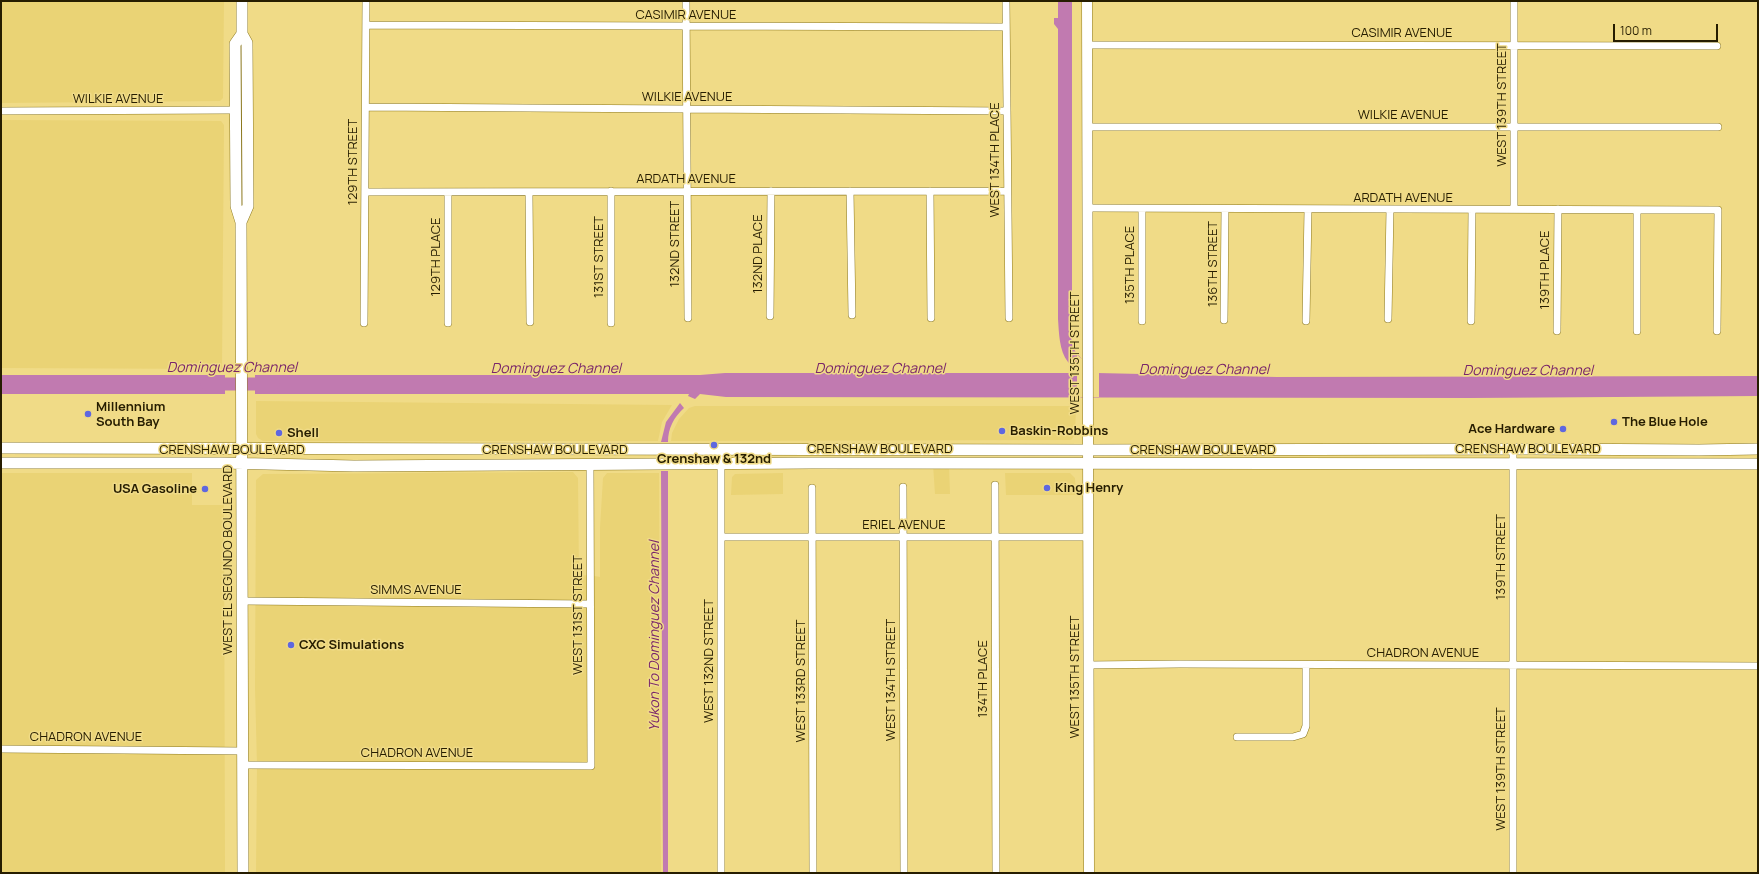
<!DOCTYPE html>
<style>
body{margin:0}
#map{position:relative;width:1759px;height:874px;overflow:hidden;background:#f0db87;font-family:Manrope,sans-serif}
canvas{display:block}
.frame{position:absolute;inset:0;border:2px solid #261d00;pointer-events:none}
.scale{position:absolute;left:1613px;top:24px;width:105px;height:18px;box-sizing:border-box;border:2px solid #261d00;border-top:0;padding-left:5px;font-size:12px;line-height:14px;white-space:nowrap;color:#261d00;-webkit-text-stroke:3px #f0db87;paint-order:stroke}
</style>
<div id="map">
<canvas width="1759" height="874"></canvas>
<div class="frame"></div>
<div class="scale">100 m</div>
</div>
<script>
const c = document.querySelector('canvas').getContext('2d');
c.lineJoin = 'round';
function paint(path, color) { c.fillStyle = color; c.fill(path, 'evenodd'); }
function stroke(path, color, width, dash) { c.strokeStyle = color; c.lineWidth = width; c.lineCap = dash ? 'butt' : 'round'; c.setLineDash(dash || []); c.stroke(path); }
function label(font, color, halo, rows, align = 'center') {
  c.font = font + ' Manrope,sans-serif'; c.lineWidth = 3; c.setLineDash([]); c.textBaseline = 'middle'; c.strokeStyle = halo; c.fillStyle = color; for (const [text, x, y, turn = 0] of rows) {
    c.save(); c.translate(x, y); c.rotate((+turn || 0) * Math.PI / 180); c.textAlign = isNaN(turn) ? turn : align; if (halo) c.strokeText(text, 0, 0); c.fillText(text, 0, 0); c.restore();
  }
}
const built = new Path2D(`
 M1 1H224L223 98 220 101 1 103Z
 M1 120 221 121 224 125 222 369 1 368Z
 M256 401 672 405 662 422 658 441H263L258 438 256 434Z
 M695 406H1076L1075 435 1071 440 671 441 672 433 679 419 689 408Z
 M933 464H949L950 494H935Z
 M573 472 578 478 579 576 589 575 600 577V528L603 478 607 473H659L661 873H256L257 765 255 687 256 480 263 474Z
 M1 473H192V505H224L225 873H1Z
 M783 473V494L731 495 732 477 735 474Z
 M1005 473H1070L1075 478 1076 495H1006Z`);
const water = new Path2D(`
 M1058 1H1072V317C1069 350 1072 351 1097 371V373L1277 377 1758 376V396L1470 398 726 397 700 394 695 399 688 396 689 394H255V375H700L725 373H1079C1076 369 1071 366 1068 362 1059 351 1059 332 1058 319V29L1054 24V18H1058Z
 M1 375H225V394H1Z
 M680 403 684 408C674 417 668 428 668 442H661L666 422Z
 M661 471H668V873H663Z`);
const pier = new Path2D(`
 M1077 355 1099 371V397H1077V371L1071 366 1077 365Z`);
const river = new Path2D(`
 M207 384H273`);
const street = new Path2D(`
 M686 1 688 318
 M1006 1 1009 318
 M366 25 1006 27
 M1087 45 1717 46
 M366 107 1007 111
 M1 111 235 110
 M1087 127H1718
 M850 191 852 315
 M930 191 931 318
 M365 192 1007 191
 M448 192V323
 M529 192 530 322
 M1088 208 1718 210 1717 331
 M1514 209V1
 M770 316 771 191
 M1388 319 1390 209
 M1224 320 1225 209
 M1142 321V209
 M1306 321 1308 210
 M1471 321 1472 210
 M364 323 366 1
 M611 323V191
 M1557 331 1558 209
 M1637 331V210
 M721 450V873
 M995 485 996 873
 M903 487 904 873
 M812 488 813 873
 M721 537H1087
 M242 601 589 604
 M1088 665 1180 664 1758 666
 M1237 737H1293L1303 734 1306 726V665
 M1 749 243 751
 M243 765 591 766 590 464
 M1513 873V449`);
const secondary = new Path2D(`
 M1087 1 1089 873`);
const primary = new Path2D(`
 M242 34 235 44 236 206 241 222 243 873
 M241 222 248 206 247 43 242 34V1
 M1 448 1088 450 1534 449 1699 450 1758 449
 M1 463H222L354 466 812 463 1758 464`);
const markers = [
 [88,414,4,"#5f67df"],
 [1614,422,4,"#5f67df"],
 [1563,429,4,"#5f67df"],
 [1002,431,4,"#5f67df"],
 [279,433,4,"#5f67df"],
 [714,445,4,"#5f67df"],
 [1047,488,4,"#5f67df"],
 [205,489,4,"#5f67df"],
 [291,645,4,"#5f67df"]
];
const streetNames = [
 ["CASIMIR AVENUE",686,15],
 ["CASIMIR AVENUE",1402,33],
 ["WILKIE AVENUE",687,97],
 ["WILKIE AVENUE",118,99],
 ["WEST 139TH STREET",1502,105,-90],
 ["WILKIE AVENUE",1403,115],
 ["WEST 134TH PLACE",995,160,-90],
 ["129TH STREET",353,162,-90],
 ["ARDATH AVENUE",686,179],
 ["ARDATH AVENUE",1403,198],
 ["132ND STREET",675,244,-90],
 ["132ND PLACE",758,254,-90],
 ["129TH PLACE",436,257,-90],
 ["131ST STREET",599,257,-90],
 ["136TH STREET",1213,264,-90],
 ["135TH PLACE",1130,265,-90],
 ["139TH PLACE",1545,270,-90],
 ["WEST 135TH STREET",1075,353,-90],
 ["CRENSHAW BOULEVARD",880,449],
 ["CRENSHAW BOULEVARD",1528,449],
 ["CRENSHAW BOULEVARD",232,450],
 ["CRENSHAW BOULEVARD",555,450],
 ["CRENSHAW BOULEVARD",1203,450],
 ["ERIEL AVENUE",904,525],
 ["139TH STREET",1501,557,-90],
 ["WEST EL SEGUNDO BOULEVARD",228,560,-90],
 ["SIMMS AVENUE",416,590],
 ["WEST 131ST STREET",578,615,-90],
 ["CHADRON AVENUE",1423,653],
 ["WEST 132ND STREET",709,661,-90],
 ["WEST 135TH STREET",1075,677,-90],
 ["134TH PLACE",983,679,-90],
 ["WEST 134TH STREET",891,680,-90],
 ["WEST 133RD STREET",801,681,-90],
 ["CHADRON AVENUE",86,737],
 ["CHADRON AVENUE",417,753],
 ["WEST 139TH STREET",1501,769,-90]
];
const poiNames = [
 ["Millennium",96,407],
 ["South Bay",96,422],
 ["The Blue Hole",1622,422],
 ["Ace Hardware",1555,429,"right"],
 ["Baskin-Robbins",1010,431],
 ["Shell",287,433],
 ["Crenshaw & 132nd",714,459,"center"],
 ["King Henry",1055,488],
 ["USA Gasoline",197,489,"right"],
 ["CXC Simulations",299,645]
];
const waterNames = [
 ["Dominguez Channel",232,368],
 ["Dominguez Channel",556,369],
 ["Dominguez Channel",880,369],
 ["Dominguez Channel",1204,370],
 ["Dominguez Channel",1528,371],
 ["Yukon To Dominguez Channel",655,636,-90]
];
paint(built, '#ead375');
paint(water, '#c17ab0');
paint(pier, '#f0db87');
stroke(river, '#c17ab0', 13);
stroke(street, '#8c781e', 8);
stroke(secondary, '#8c781e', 11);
stroke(primary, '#8c781e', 12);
stroke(street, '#fff', 7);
stroke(secondary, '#fff', 10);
stroke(primary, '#fff', 11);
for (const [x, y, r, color] of markers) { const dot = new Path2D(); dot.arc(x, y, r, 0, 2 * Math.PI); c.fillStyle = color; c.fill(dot); stroke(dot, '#f0db87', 1.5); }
label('13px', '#261d00', '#f0db87', streetNames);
label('bold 13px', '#261d00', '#f0db87', poiNames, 'left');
label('italic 14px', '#79256a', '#f0db87', waterNames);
</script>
